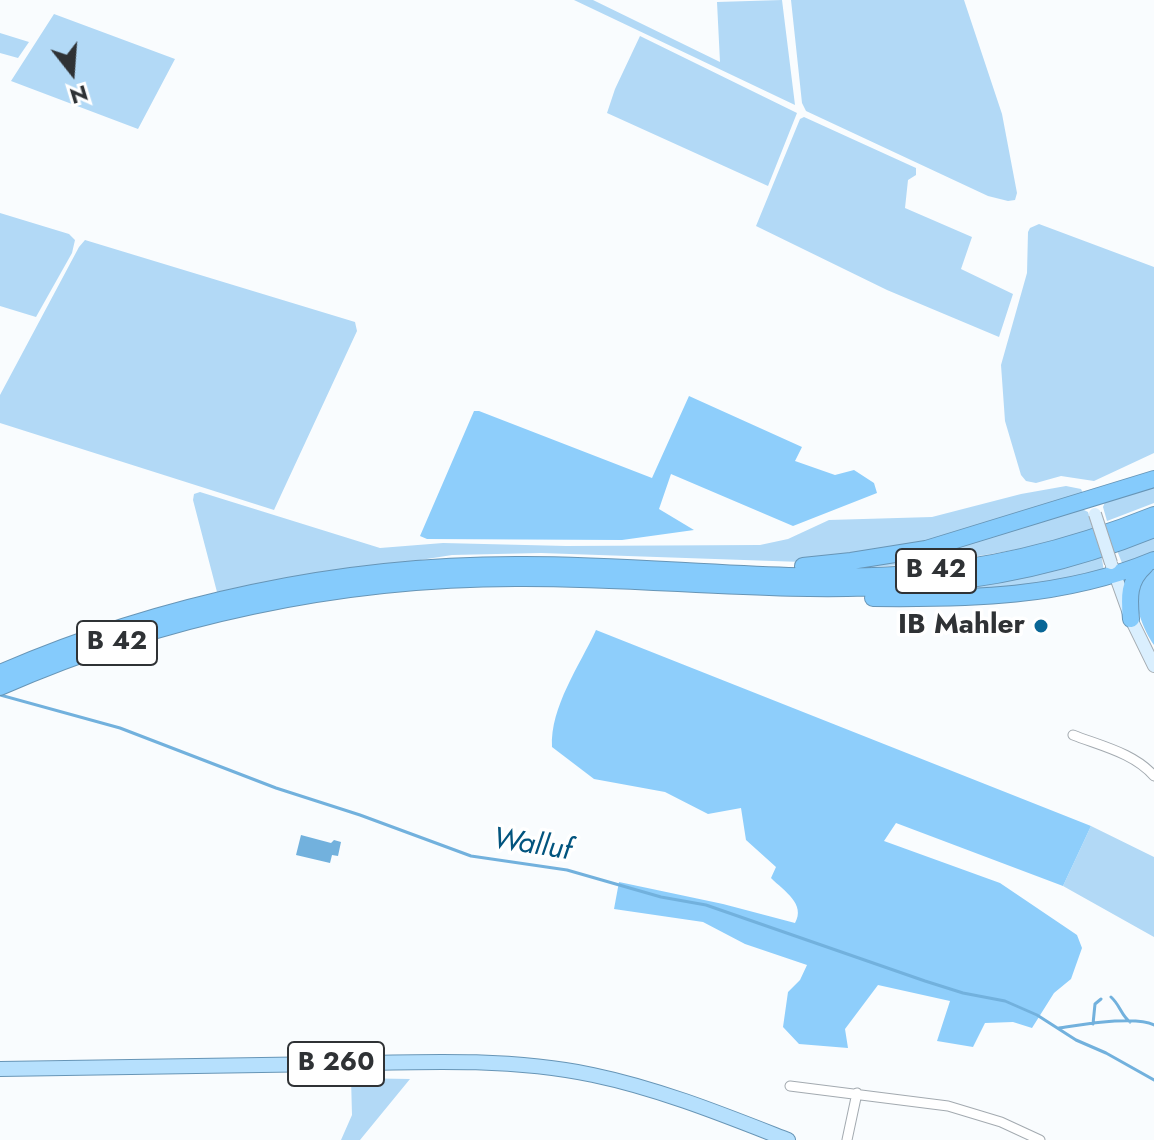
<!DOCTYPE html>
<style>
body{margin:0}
#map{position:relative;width:1154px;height:1140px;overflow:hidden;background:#f9fcfe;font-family:Jost,sans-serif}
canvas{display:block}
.north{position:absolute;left:32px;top:32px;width:80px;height:80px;-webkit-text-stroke:6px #fff;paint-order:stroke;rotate:163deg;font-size:22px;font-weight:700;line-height:32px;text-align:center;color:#2f3235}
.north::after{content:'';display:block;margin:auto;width:28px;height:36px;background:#2f3235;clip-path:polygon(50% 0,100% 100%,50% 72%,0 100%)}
</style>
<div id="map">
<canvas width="1154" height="1140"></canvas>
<div class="north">N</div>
</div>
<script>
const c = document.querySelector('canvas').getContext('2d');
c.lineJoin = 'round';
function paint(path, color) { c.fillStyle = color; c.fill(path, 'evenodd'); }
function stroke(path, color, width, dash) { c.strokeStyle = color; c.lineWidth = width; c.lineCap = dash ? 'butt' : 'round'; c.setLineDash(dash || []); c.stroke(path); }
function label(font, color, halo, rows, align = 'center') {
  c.font = font + ' Jost,sans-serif'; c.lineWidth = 7; c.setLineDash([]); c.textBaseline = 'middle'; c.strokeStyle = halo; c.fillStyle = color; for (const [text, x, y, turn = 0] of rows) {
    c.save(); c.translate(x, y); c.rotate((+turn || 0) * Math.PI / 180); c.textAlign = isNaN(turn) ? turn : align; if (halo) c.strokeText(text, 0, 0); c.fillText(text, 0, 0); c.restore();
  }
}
const green = new Path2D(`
 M574 0H593L720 62 717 2 782 0 795 105Z
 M791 0H964L1002 114 1017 193 1015 200 1008 201 988 196 806 111 802 103Z
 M54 14 175 59 138 129 11 81Z
 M0 33 29 42 18 58 0 53Z
 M640 36 797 113 768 186 607 113 615 89Z
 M804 117 916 168V175L908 180 905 208 972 237 961 269 1013 294 999 337 887 290 756 226 800 119Z
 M0 213 69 234 75 240 72 253 36 317 0 306Z
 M1039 224 1154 267V453L1094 481 1061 476 1036 483 1026 481 1021 475 1005 421 1001 365 1027 273 1028 232 1030 228Z
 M85 240 355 322 357 331 274 510 0 423V395L79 247Z
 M1154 483V503L1107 521 1103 507 1105 502Z
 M1066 486 1081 489 1083 493 926 543 802 562 541 553 452 555 217 592 193 500 194 494 200 492 380 548 443 543 566 546 760 545 788 539 829 520 932 517 1021 494Z
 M1082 509 1088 512 1093 530C1015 554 936 564 854 568Z
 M1154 534V555L1125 565 1122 563 1116 548Z
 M1101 553 1104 571 1032 588 870 592Z
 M1091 826 1154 857V937L1063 886Z
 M351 1078 410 1079 360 1140H341L352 1115Z`);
const forest = new Path2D(`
 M689 396 802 447 795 461 835 475 854 470 874 483 877 493 793 526 671 474 659 509 694 530 622 540 427 539 420 536 474 411H479L652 478Z
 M1154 563V645C1144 631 1131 601 1139 584 1143 577 1149 570 1154 563Z
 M596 630 1091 826 1063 886 896 823 884 841 1000 883 1077 935 1082 948 1071 979 1054 993 1032 1028 1013 1022 985 1023 973 1047 937 1041 950 1001 878 985 845 1029 848 1048 799 1044 783 1027 788 992 800 980 807 965 745 944 703 922 614 909 619 882 723 904 795 923C806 904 784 891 771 878L776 867 746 840 741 808 708 814 665 792 594 779 552 747C550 707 580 665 596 630Z`);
const water = new Path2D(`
 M301 835 331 843 334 840 341 842 338 856 332 855 330 863 296 855Z`);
const stream = new Path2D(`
 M0 695 120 728 276 788 360 815 471 856 567 870 661 897 706 905 925 981 963 993 1005 1001 1037 1015 1076 1040 1106 1053 1154 1080
 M1111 997C1120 1005 1121 1015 1130 1022
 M1093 1024 1095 1004 1101 999
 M1059 1028C1081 1025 1135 1015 1154 1025`);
const street = new Path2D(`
 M1073 735C1101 746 1134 753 1154 776
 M790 1086 948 1106 1001 1122 1040 1140
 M847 1140 857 1093`);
const secondary = new Path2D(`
 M1112 566 1131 619 1154 666`);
const primary = new Path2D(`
 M0 1069C109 1067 218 1066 327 1064 416 1062 506 1057 593 1075 660 1089 724 1115 788 1140`);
const highway = new Path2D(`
 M803 566 851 561 926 549 1154 479
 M873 598C969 599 1063 598 1154 560
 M1131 619C1129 598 1128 581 1145 566
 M0 673C161 603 341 565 516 565 643 564 770 582 896 575 985 570 1072 548 1154 515
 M0 687C161 616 340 578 516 578 645 577 774 594 902 586 988 581 1074 562 1154 529`);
const secondaryBridge = new Path2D(`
 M1095 514 1111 563`);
const markers = [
 [1041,626,8,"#096696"]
];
const shields = [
 [936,571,80],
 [117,643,80],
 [336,1064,96]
];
const shieldNames = [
 ["B 42",936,571],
 ["B 42",117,643],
 ["B 260",336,1064]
];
const poiNames = [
 ["IB Mahler",1025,626]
];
const waterNames = [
 ["Walluf",532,846,9]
];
paint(green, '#b2d9f6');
paint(forest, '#8ecefb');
paint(water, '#72b1dd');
stroke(stream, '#72b1dd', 3);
stroke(street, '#a3aab0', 11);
stroke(secondary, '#a3aab0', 14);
stroke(primary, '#6795b6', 16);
stroke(highway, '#6795b6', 18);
stroke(street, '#fff', 9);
stroke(secondary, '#daeffe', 12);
stroke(primary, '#b6e0fd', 14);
stroke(highway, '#85cbfc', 16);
stroke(secondaryBridge, '#a3aab0', 14, []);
stroke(secondaryBridge, '#daeffe', 12);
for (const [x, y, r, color] of markers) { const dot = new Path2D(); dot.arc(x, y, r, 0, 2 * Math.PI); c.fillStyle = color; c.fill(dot); stroke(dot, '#fff', 3); }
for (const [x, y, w] of shields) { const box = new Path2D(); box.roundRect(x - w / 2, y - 22, w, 44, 6); c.fillStyle = '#fff'; c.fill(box); stroke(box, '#2f3235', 2); }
label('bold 26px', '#2f3235', null, shieldNames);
label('bold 28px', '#2f3235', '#fff', poiNames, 'right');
label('italic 30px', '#02547e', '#fff', waterNames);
</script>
